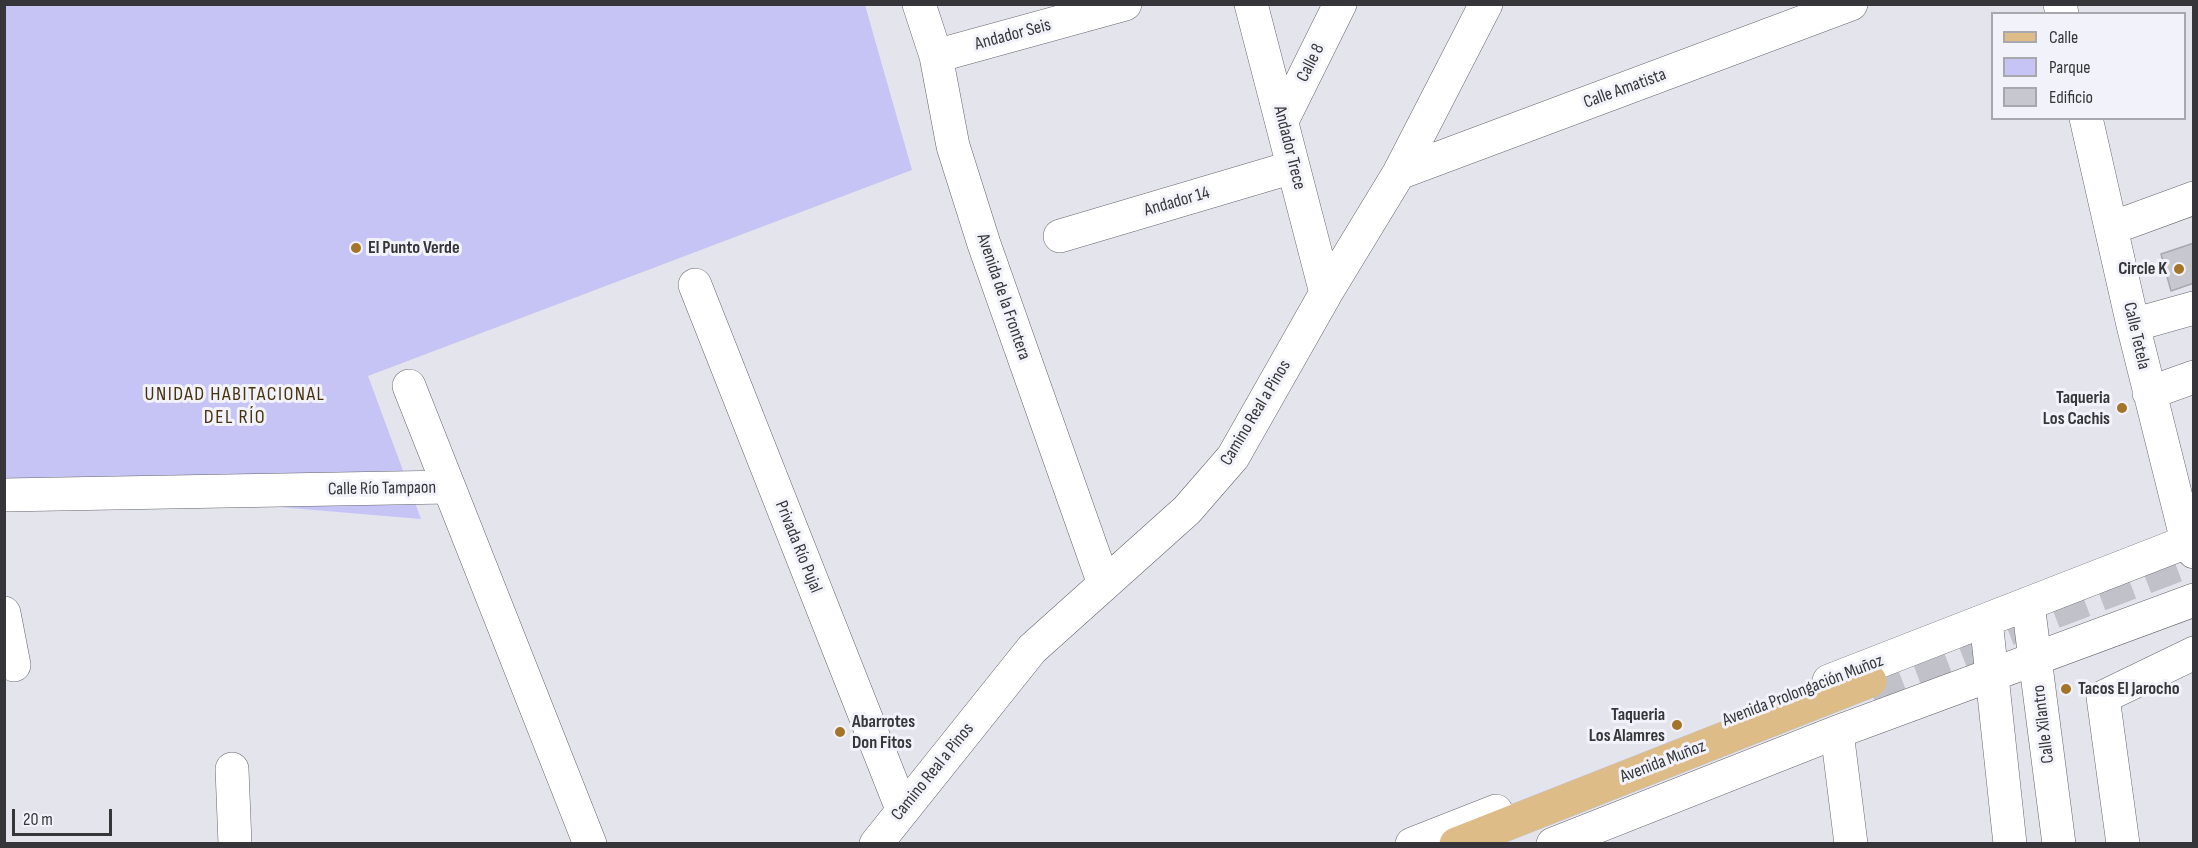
<!DOCTYPE html>
<meta charset="utf-8">
<style>
body{margin:0}
#map{position:relative;width:2198px;height:848px;overflow:hidden;background:#e4e4ed;font-family:"Sofia Sans Condensed",sans-serif}
canvas{display:block}
.frame{position:absolute;inset:0;border:6px solid #36363a;pointer-events:none}
.legend{position:absolute;left:1991px;top:12px;width:195px;height:108px;box-sizing:border-box;background:#f2f2fa;border:2px solid #a7a7ad;margin:0;padding:8px 10px;list-style:none;font-size:18px;color:#36363a}
.legend li{display:flex;align-items:center;gap:12px;height:30px}
.legend b{width:30px;border:2px solid #a7a7ad}
.scale{position:absolute;left:12px;top:809px;width:100px;height:27px;box-sizing:border-box;border:3px solid #36363a;border-top:0;padding-left:8px;font-size:18px;line-height:21px;white-space:nowrap;color:#36363a;-webkit-text-stroke:4px #f2f2fa;paint-order:stroke}
</style>
<div id="map">
<canvas width="2198" height="848"></canvas>
<div class="frame"></div>
<ul class="legend">
<li><b style="height:8px;background:#debc88"></b>Calle</li>
<li><b style="height:16px;background:#c5c4f5"></b>Parque</li>
<li><b style="height:16px;background:#c6c7cf"></b>Edificio</li>
</ul>
<div class="scale">20 m</div>
</div>
<script>
const c = document.querySelector('canvas').getContext('2d');
c.lineJoin = 'round';
function paint(path, color) { c.fillStyle = color; c.fill(path, 'evenodd'); }
function stroke(path, color, width, dash) { c.strokeStyle = color; c.lineWidth = width; c.lineCap = dash ? 'butt' : 'round'; c.setLineDash(dash || []); c.stroke(path); }
function label(font, color, halo, rows, align = 'center') {
  c.font = font + ' "Sofia Sans Condensed",sans-serif'; c.lineWidth = 6; c.setLineDash([]); c.textBaseline = 'middle'; c.strokeStyle = halo; c.fillStyle = color; for (const [text, x, y, turn = 0] of rows) {
    c.save(); c.translate(x, y); c.rotate((+turn || 0) * Math.PI / 180); c.textAlign = isNaN(turn) ? turn : align; if (halo) c.strokeText(text, 0, 0); c.fillText(text, 0, 0); c.restore();
  }
}
const green = new Path2D(`
 M4 5H865L912 170 368 376 421 519 5 484Z`);
const building = new Path2D(`
 M2194 243V283L2171 291 2161 254Z`);
const majorTunnel = new Path2D(`
 M1962 647 2194 559
 M1874 699 1996 652`);
const minor = new Path2D(`
 M919 4 936 56 953 146 984 244 1104 584
 M1251 4 1326 293
 M2060 4 2062 14
 M936 56 1125 4
 M2086 118 2133 325 2187 541 2194 552
 M1282 121 1340 4
 M1399 173 1851 4
 M2112 228 2194 198
 M1060 236 1293 167
 M695 285 902 809
 M2133 325 2194 308
 M409 386 590 844
 M2149 393 2194 377
 M4 495 449 487
 M2028 604 2059 844
 M4 613 14 665
 M1986 620 2010 844
 M1829 681 2194 539
 M1837 732 1851 844
 M232 769 235 844
 M876 844 1032 649 1187 510 1233 457 1326 293 1399 173 1486 4
 M1412 844 1496 811
 M1553 844 1837 732 2194 600
 M2123 844 2103 697 2194 653`);
const major = new Path2D(`
 M1456 844 1870 681`);
const markers = [
 [356,248,6,"#a47428"],
 [2179,269,6,"#a47428"],
 [2122,408,6,"#a47428"],
 [2066,689,6,"#a47428"],
 [1677,725,6,"#a47428"],
 [840,732,6,"#a47428"]
];
const streetNames = [
 ["Andador Seis",1013,35,-15],
 ["Calle 8",1311,63,-63],
 ["Calle Amatista",1625,89,-20],
 ["Andador Trece",1289,148,76],
 ["Andador 14",1177,202,-16],
 ["Avenida de la Frontera",1003,297,71],
 ["Calle Tetela",2136,336,77],
 ["Camino Real a Pinos",1256,413,-59],
 ["Calle Río Tampaon",382,489,-1],
 ["Privada Río Pujal",798,547,68],
 ["Avenida Prolongación Muñoz",1803,691,-21],
 ["Calle Xilantro",2044,724,-97],
 ["Avenida Muñoz",1663,762,-21],
 ["Camino Real a Pinos",933,772,-51]
];
const poiNames = [
 ["El Punto Verde",368,248],
 ["Circle K",2167,269,"right"],
 ["Taqueria",2110,398,"right"],
 ["Los Cachis",2110,419,"right"],
 ["Tacos El Jarocho",2078,689],
 ["Taqueria",1665,715,"right"],
 ["Los Alamres",1665,736,"right"],
 ["Abarrotes",852,722],
 ["Don Fitos",852,743]
];
const neighbourhoodNames = [
 ["UNIDAD HABITACIONAL",235,395],
 ["DEL RÍO",235,418]
];
paint(green, '#c5c4f5');
paint(building, '#c6c7cf');
stroke(building, '#a8a8b0', 1.5);
stroke(majorTunnel, '#c1c1c9', 33, [33, 16]);
stroke(minor, '#66666e', 34);
stroke(major, '#c3c3c4', 34);
stroke(minor, '#fff', 33);
stroke(major, '#debc88', 33);
for (const [x, y, r, color] of markers) { const dot = new Path2D(); dot.arc(x, y, r, 0, 2 * Math.PI); c.fillStyle = color; c.fill(dot); stroke(dot, '#f2f2fa', 2); }
label('18px', '#36363a', '#f2f2fa', streetNames);
label('bold 18px', '#36363a', '#f2f2fa', poiNames, 'left');
c.letterSpacing = '1.5px';
label('20px', '#48320d', '#f2f2fa', neighbourhoodNames);
c.letterSpacing = '0px';
</script>
